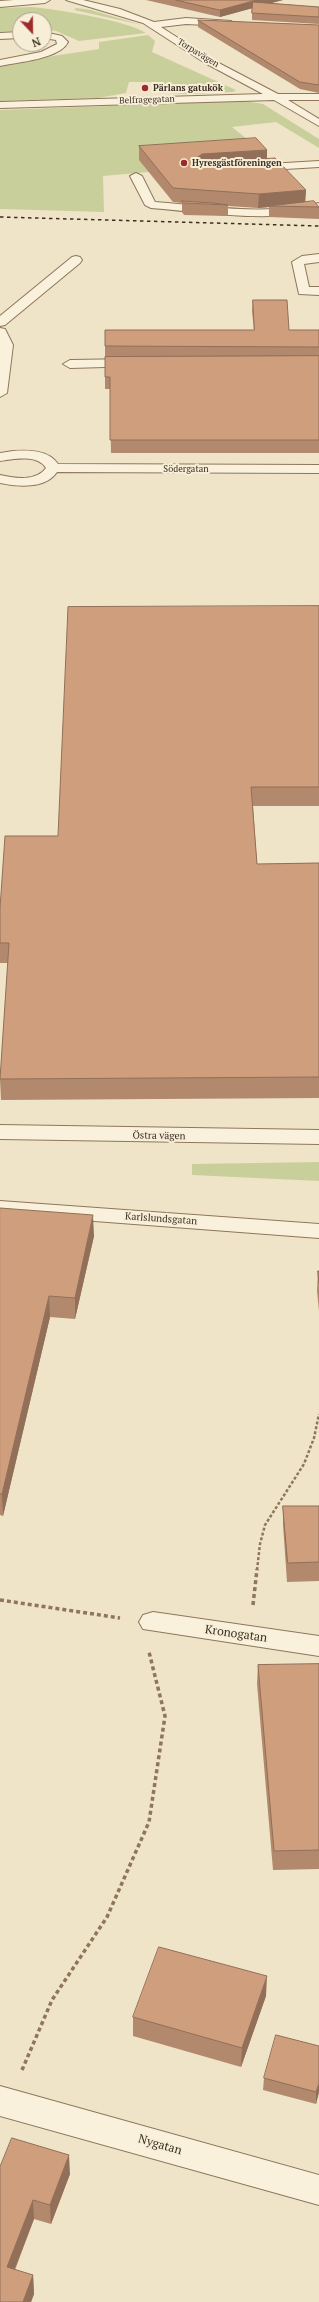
<!DOCTYPE html>
<meta charset="utf-8">
<style>
body{margin:0}
#map{position:relative;width:319px;height:2302px;overflow:hidden;background:#f0e4c8;font-family:"PT Serif",serif}
canvas{display:block}
.north{position:absolute;left:12px;top:12px;width:40px;height:40px;box-sizing:border-box;background:#f7eed8;border:1px solid #ada18e;border-radius:50%;rotate:158deg;font-size:11px;font-weight:700;line-height:16px;text-align:center;color:#3d2e20}
.north::after{content:'';display:block;margin:auto;width:14px;height:18px;background:#9e2a2b;clip-path:polygon(50% 0,100% 100%,50% 72%,0 100%)}
</style>
<div id="map">
<canvas width="319" height="2302"></canvas>
<div class="north">N</div>
</div>
<script>
const c = document.querySelector('canvas').getContext('2d');
c.lineJoin = 'round';
function paint(path, color) { c.fillStyle = color; c.fill(path, 'evenodd'); }
function stroke(path, color, width, dash) { c.strokeStyle = color; c.lineWidth = width; c.lineCap = dash ? 'butt' : 'round'; c.setLineDash(dash || []); c.stroke(path); }
function label(font, color, halo, rows, align = 'center') {
  c.font = font + ' "PT Serif",serif'; c.lineWidth = 4; c.setLineDash([]); c.textBaseline = 'middle'; c.strokeStyle = halo; c.fillStyle = color; for (const [text, x, y, turn = 0] of rows) {
    c.save(); c.translate(x, y); c.rotate((+turn || 0) * Math.PI / 180); c.textAlign = isNaN(turn) ? turn : align; if (halo) c.strokeText(text, 0, 0); c.fillText(text, 0, 0); c.restore();
  }
}
const green = new Path2D(`
 M32 7C55 9 129 21 146 33L79 41 56 31 44 29V20H20V31L0 32V8Z
 M76 8 91 10 142 25 74 10Z
 M148 35 155 41 152 52 236 90 233 92 187 94 169 93 163 82H129L126 93 98 98 0 101V64L99 49V42Z
 M245 101 263 104 319 139V148L276 122 232 127 257 147 149 172 103 176 104 212 0 209V110Z
 M319 1162V1181L192 1175V1164Z`);
const pathFar1 = new Path2D(`
 M257 1570 260 1544 265 1525 304 1464 314 1438 319 1414`);
const path = new Path2D(`
 M0 1600 120 1618
 M253 1605 257 1569
 M22 2070 52 2000 107 1917 149 1822 165 1716 149 1652`);
const minor = new Path2D(`
 M14 0H50L45 3 0 7V1Z
 M66 0H83L120 9 154 22 186 18 231 21 233 23 228 26 186 24 161 27 211 59 278 94H319V100H288L319 119V126L274 100 0 108V102L263 94 205 63 143 23Z
 M20 32V38L0 39V33Z
 M44 32 62 36 68 42C60 59 18 62 0 66V60L41 52 57 44 56 40 44 38Z
 M319 161V167L252 171 246 168 252 165Z
 M136 173 142 176 155 202C208 206 267 216 319 203V210C272 223 200 212 151 208L145 205 130 176Z
 M319 254V262L304 264 309 287H319V295L299 294 292 262 302 256Z
 M76 256 80 257 82 260 80 263 5 325 0 326V316L72 257Z
 M0 328 5 329 13 345 7 393 0 397Z
 M135 359 140 360 142 363 140 366 70 368 63 364 70 360Z
 M13 451C28 450 49 450 58 464L319 465V473L57 472C46 489 18 487 0 483V475C14 478 36 482 46 468 38 454 13 459 0 461V453Z
 M0 1125 319 1130V1144L0 1139Z
 M0 1201 319 1224V1238L2 1214 0 1213Z
 M153 1612 319 1636V1656L143 1629 139 1622 143 1615Z
 M0 2086 319 2175V2205L0 2116Z`);
const rail = new Path2D(`
 M0 217 319 226`);
const wall = new Path2D(`
 M146 0H283L270 3 319 7V24L252 20V8L220 17Z
 M198 20 319 25V93L300 89 198 27Z
 M139 146 267 150V159L306 190 305 202 319 207V219L269 217V207L258 208 228 206V216L184 215 182 212V203L173 202 139 160Z
 M253 300 289 330H319V453H111L110 389H105V330H254L252 311Z
 M319 606V806H253L257 864 319 863V1098L1 1100 0 1079 8 963H0V908L58 836Z
 M0 1208 94 1236 75 1319 50 1317 3 1516 0 1515Z
 M318 1271H319V1311L317 1291Z
 M283 1506H319V1581L287 1582 283 1525Z
 M319 1664V1869L273 1870 257 1684 258 1665Z
 M266 1996 241 2067 133 2036V2017Z
 M319 2046V2092L316 2104 263 2090 264 2078Z
 M0 2167 70 2174 51 2224 34 2219 15 2270 33 2275 34 2294 31 2302H0Z`);
const shadedWall = new Path2D(`
 M257 0H283L220 17V10Z
 M267 150V163L202 168 195 159 202 154Z
 M306 190 305 204 269 206V207L258 208 259 194Z
 M93 1215 94 1236 75 1319V1298Z
 M49 1296 50 1317 3 1516 2 1494Z
 M267 1976 266 1996 241 2067 242 2048Z
 M319 2083V2092L316 2104V2092Z
 M69 2155 70 2174 51 2224 50 2205Z
 M33 2200 34 2219 8 2286 7 2267Z
 M33 2275 34 2294 31 2302H23Z`);
const building = new Path2D(`
 M176 0H257L220 10Z
 M253 2 319 7V17L252 13Z
 M198 20 319 25V85L300 82Z
 M256 138 267 150 202 154 195 159 202 163 275 158 306 190 259 194 173 188 139 146Z
 M182 201 213 203 228 205 184 203Z
 M314 201 319 207 269 206Z
 M253 300H287L289 330H319V347L105 346V330H254Z
 M319 356V440H110V377H105V357Z
 M319 606V787H251L257 864 319 863V1077L0 1079 9 943H0V908L5 836H58L68 607Z
 M0 1208 93 1215 75 1298 49 1296 2 1494H0Z
 M318 1271H319V1283Z
 M283 1506H319V1562L288 1563Z
 M319 1664V1850L274 1851 258 1665Z
 M159 1947 267 1976 242 2048 133 2017Z
 M276 2035 319 2046V2083L316 2092 264 2078Z
 M12 2138 69 2155 50 2205 33 2200 7 2267 33 2275 23 2302H0V2167Z`);
const markers = [
 [145,88,4,"#9e2a2b"],
 [184,163,4,"#9e2a2b"]
];
const farStreetnames = [
 ["Torpavägen",198,53,31],
 ["Belfragegatan",147,100,-2],
 ["Södergatan",186,469]
];
const farPoinames = [
 ["Pärlans gatukök",153,88],
 ["Hyresgästföreningen",192,163]
];
const streetNames = [
 ["Östra vägen",159,1136,1],
 ["Karlslundsgatan",161,1219,4]
];
const nearStreetnames = [
 ["Kronogatan",236,1634,8],
 ["Nygatan",160,2145,16]
];
paint(green, '#c9cf9b');
stroke(minor, '#8d765c', 2);
stroke(pathFar1, '#8d765c', 2.5, [3, 2]);
stroke(path, '#8d765c', 3.5, [4, 3]);
paint(minor, '#faf1dc');
stroke(rail, '#3d2e20', 1.5, [3.5, 3.5]);
paint(wall, '#b2896c');
paint(shadedWall, '#916f58');
paint(building, '#cf9f7d');
stroke(building, '#916f58', 1);
for (const [x, y, r, color] of markers) { const dot = new Path2D(); dot.arc(x, y, r, 0, 2 * Math.PI); c.fillStyle = color; c.fill(dot); stroke(dot, '#f7eed8', 1.5); }
label('9px', '#3d2e20', '#f7eed8', farStreetnames);
label('bold 9px', '#3d2e20', '#f7eed8', farPoinames, 'left');
label('10px', '#3d2e20', '#f7eed8', streetNames);
label('12px', '#3d2e20', '#f7eed8', nearStreetnames);
</script>
